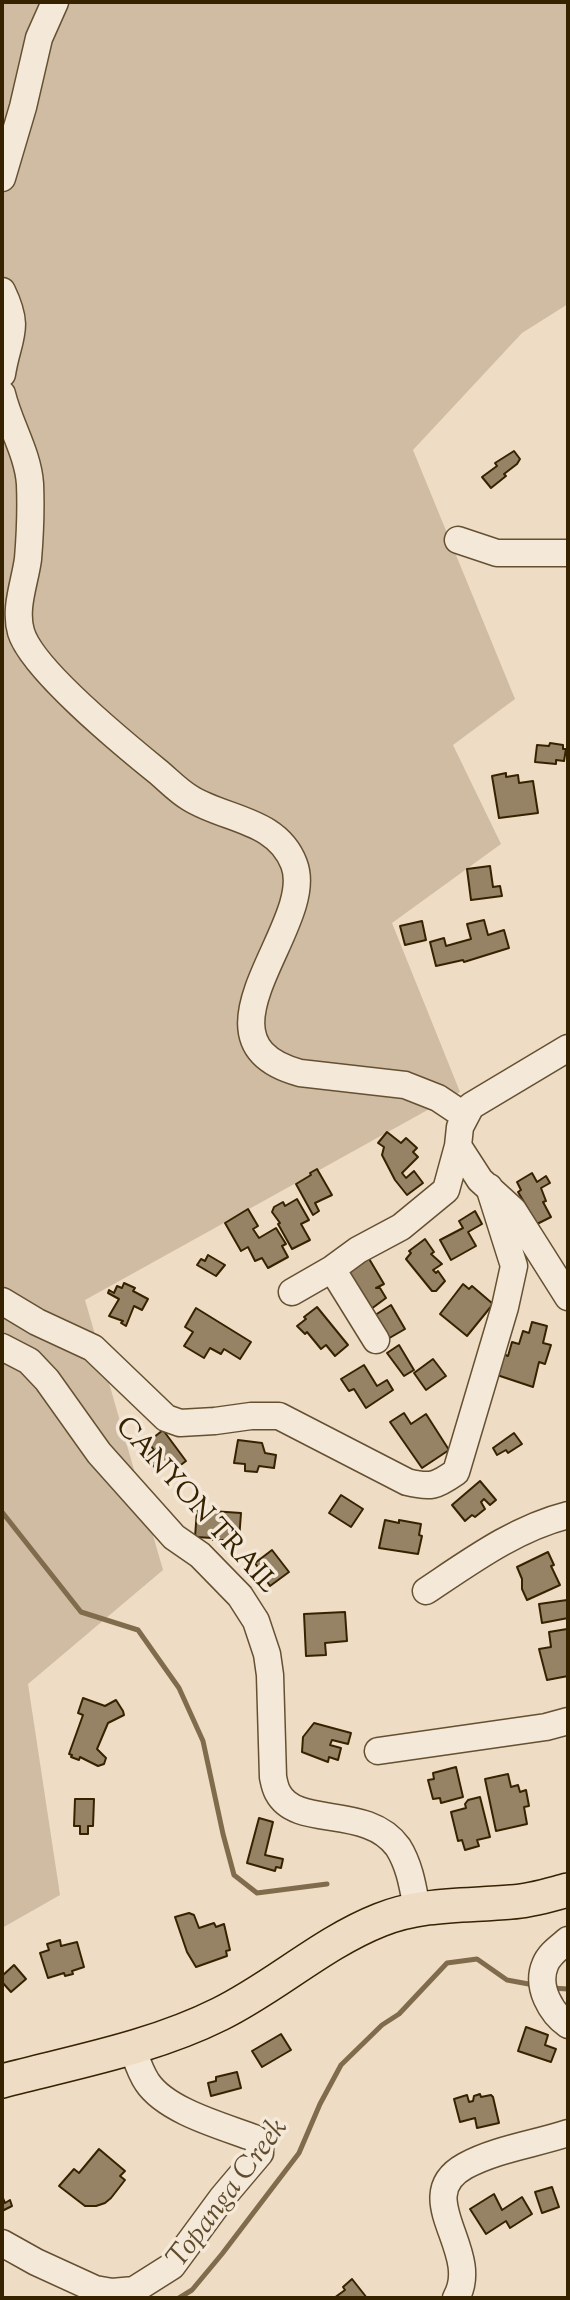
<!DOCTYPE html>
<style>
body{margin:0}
#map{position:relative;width:570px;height:2300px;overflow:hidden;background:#eedcc4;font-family:"Sorts Mill Goudy",serif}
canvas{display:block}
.frame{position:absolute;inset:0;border:4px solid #372200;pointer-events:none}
</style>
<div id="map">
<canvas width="570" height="2300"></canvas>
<div class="frame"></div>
</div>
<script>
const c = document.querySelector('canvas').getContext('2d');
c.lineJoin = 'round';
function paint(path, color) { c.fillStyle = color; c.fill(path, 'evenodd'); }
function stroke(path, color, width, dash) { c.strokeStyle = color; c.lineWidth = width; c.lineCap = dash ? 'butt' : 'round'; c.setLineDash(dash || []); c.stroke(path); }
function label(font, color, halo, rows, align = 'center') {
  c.font = font + ' "Sorts Mill Goudy",serif'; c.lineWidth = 7; c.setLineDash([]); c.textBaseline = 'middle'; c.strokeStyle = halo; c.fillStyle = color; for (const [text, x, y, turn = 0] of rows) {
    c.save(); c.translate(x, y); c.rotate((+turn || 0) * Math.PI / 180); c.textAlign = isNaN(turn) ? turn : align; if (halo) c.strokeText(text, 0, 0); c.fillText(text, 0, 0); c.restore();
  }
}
const green = new Path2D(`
 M2 2H568V304L522 333 413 450 515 699 453 745 501 844 392 923 460 1092 85 1300 163 1570 28 1684 60 1895 2 1928Z`);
const stream = new Path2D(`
 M2 1512 81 1612 138 1630 179 1688 203 1741 223 1834 234 1875 257 1893 327 1884
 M551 1988 568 1989
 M179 2298 192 2290 222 2254 299 2153 320 2104 341 2065 382 2025 399 2014 447 1963 477 1959 507 1980 534 1985`);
const building = new Path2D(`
 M514 451 520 459 517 464 504 474 506 476 491 488 482 477 497 466 495 463Z
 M550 743 563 745V749H566L564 761 556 760V764L535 762 537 745 549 746Z
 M506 773V777L518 775 519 783 533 781 538 813 499 818 492 776Z
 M490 866 493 887 500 886 502 896 471 900 467 869Z
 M484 920 488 935 504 930 509 948 464 962 463 960 436 966 430 942 444 938 446 946 471 939 467 924Z
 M422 921 426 940 405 945 400 926Z
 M387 1132 401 1143 406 1138 417 1148 413 1152 418 1157 402 1173 406 1178 414 1171 423 1183 407 1195 395 1180 382 1155 384 1147 378 1143Z
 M317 1169 332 1195 315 1203 319 1211 313 1215 296 1184 311 1175 310 1173Z
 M532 1173 537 1182 546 1176 550 1183 541 1188 546 1201 543 1202 551 1217 537 1224 518 1192 521 1190 517 1182Z
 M297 1199 309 1220 301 1224 310 1240 292 1249 278 1224 280 1223 272 1212 274 1207 283 1202 285 1206Z
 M248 1209 258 1226 253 1229 259 1238 276 1228 286 1244 282 1246 288 1257 268 1268 262 1258 255 1261 248 1247 241 1251 225 1223Z
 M475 1211 482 1224 468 1232 476 1246 451 1260 440 1240 463 1228 459 1221Z
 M425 1239 434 1252 431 1254 442 1264 433 1270 436 1273 438 1271 445 1281 436 1291H432L406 1259 411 1253 409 1251Z
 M208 1255 225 1265 216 1276 197 1265 201 1259 205 1261Z
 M368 1257 384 1284 376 1288H380L386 1298 367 1312 342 1272Z
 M124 1283 135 1288 133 1291 148 1299 142 1310 134 1306 126 1326 121 1323 123 1321 109 1316 119 1299 108 1293 109 1290 114 1293 117 1286 122 1288Z
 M463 1284 469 1289 472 1286 493 1304 467 1336 440 1314Z
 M391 1305 405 1329 386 1340 372 1317Z
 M317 1307 348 1345 335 1356 326 1345 321 1349 307 1332 305 1334 297 1326 306 1319 304 1317Z
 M196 1308 251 1342 240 1359 224 1349 221 1354 210 1348 204 1358 184 1346 193 1332 185 1327Z
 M532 1322 547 1326 543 1343 551 1345 545 1364 539 1362 533 1387 497 1375 503 1354 508 1356 512 1342 519 1344 523 1331 529 1333Z
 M399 1345 414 1370 404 1376 387 1353Z
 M433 1359 446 1376 426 1390 414 1373Z
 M364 1365 377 1386 387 1380 393 1390 366 1408 354 1389 349 1391 341 1379Z
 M404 1413 411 1424 426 1414 449 1450 422 1468 390 1422Z
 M163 1430 186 1461 178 1467 174 1462 158 1472 146 1456 154 1450 148 1442Z
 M514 1433 522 1444 508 1453 506 1450 497 1455 493 1448Z
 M238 1440 262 1443 265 1453 276 1455 274 1468 259 1466 257 1472 245 1471V1464L234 1463Z
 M480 1481 496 1500 490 1505 484 1499 481 1502 485 1509 475 1517 472 1515 465 1521 452 1505Z
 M341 1495 363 1509 351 1527 329 1513Z
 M197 1510 241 1513 239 1540H213V1538L195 1537Z
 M385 1520 399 1523V1520L421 1524 419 1535 422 1536 418 1554 379 1548Z
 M272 1550 289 1572 270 1586 255 1563Z
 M548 1552 554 1565 551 1566 560 1585 527 1600 522 1589V1579L517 1567Z
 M567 1600 568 1618 542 1623 539 1604Z
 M345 1612 347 1641 325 1643 326 1655 306 1656 304 1614Z
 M567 1629 568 1676 547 1680 539 1649 551 1647 549 1632Z
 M83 1698 105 1706 116 1700 123 1711 124 1715 108 1723 97 1749 106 1758 104 1764 98 1766 80 1757 79 1760 71 1757 72 1755 69 1754 83 1715 78 1713Z
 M314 1723 351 1733 348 1744 332 1740 330 1745 341 1748 338 1760 329 1757 328 1762 302 1752 303 1737Z
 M456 1767 463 1797 441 1803 440 1798 433 1799 428 1780 434 1779 433 1773Z
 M508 1774 511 1787 518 1785 520 1792 526 1790 529 1806 524 1807 527 1824 496 1831 485 1779Z
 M480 1797 490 1837 477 1840 479 1846 465 1850 462 1840 458 1841 451 1812 466 1808 465 1804 468 1800Z
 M75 1799H94L93 1826H88V1834H80V1826H74Z
 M259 1818 273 1822 265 1855 283 1859 281 1868 276 1867 275 1871 247 1863Z
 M189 1913 194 1915 199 1928 214 1923 216 1927 224 1924 230 1950 226 1951 227 1956 196 1967 187 1952 175 1917Z
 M60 1940 61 1946 77 1942 84 1967 72 1971 73 1974 65 1976 64 1973 48 1978 40 1953 49 1950 47 1944Z
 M14 1965 26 1979 11 1992 2 1982V1976Z
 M526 2027 548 2035 545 2045 556 2049 551 2062 518 2051Z
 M281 2034 291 2050 262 2067 252 2051Z
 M237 2072 241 2088 211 2096 208 2083 216 2081V2077Z
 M480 2094 481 2097 491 2095 493 2097 499 2123 477 2128 475 2118 460 2122 454 2099 467 2095 469 2102 473 2101 474 2096Z
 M99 2149 125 2171 120 2176 125 2180 111 2198 105 2203 96 2206H85L59 2186 74 2169 79 2173Z
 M552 2187 559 2207 542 2213 535 2192Z
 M494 2194 502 2210 522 2197 532 2214 510 2228 506 2221 486 2234 470 2209Z
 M2 2196 5 2203 10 2200 12 2206 2 2211Z
 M352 2279 367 2298H334L345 2290 343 2287Z`);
const minor = new Path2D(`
 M2 178 23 107 39 38 55 2
 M2 291C21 330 8 336 2 374
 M2 394C9 424 28 453 30 484 31 508 30 535 28 559 25 582 14 608 21 632 32 669 125 745 157 771 168 780 178 791 190 798 225 820 277 819 294 864 318 925 182 1041 300 1073L405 1085 438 1098 465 1116
 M458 540 497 553H568
 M568 1048 471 1106 460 1127 458 1146 480 1180 513 1210 568 1297
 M332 1269 376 1340
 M292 1292 332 1269 358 1250 401 1227 446 1190 458 1146
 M2 1301 37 1322 93 1348 166 1418 180 1423 215 1421 251 1416H279L407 1482C431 1488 436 1486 456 1472L505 1307 514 1266 489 1187
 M2 1347 29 1361 47 1380 99 1453 174 1537 200 1555 240 1596 256 1621 267 1654 270 1675 273 1777C274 1782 275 1788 278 1793 297 1829 367 1804 398 1847 410 1866 413 1888 417 1909
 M426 1591C471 1561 516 1528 568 1515
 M378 1751 546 1727 568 1721
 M568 1940C560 1947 549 1954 545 1965 536 1987 551 2013 568 2025
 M2 2243 36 2262 95 2289 112 2292 134 2290 172 2266 222 2198 260 2153V2143L254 2138C222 2126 166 2111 147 2082 140 2072 136 2058 132 2047
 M456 2298C483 2251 409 2197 465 2166 496 2149 535 2144 568 2133`);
const major = new Path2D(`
 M2 2081C74 2062 152 2048 220 2014 275 1987 322 1943 380 1920 422 1903 467 1906 511 1902 531 1901 549 1895 568 1890`);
const streetNames = [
 ["CANYON TRAIL",194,1507,48]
];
const waterNames = [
 ["Topanga Creek",230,2195,-53]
];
paint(green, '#cfbca3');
stroke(stream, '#806c4d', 5);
paint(building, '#968366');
stroke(building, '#372200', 2);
stroke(minor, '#655031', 29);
stroke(major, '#372200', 36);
stroke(minor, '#f4e8d9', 26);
stroke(major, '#eedcc4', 33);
label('28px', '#372200', '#f4e8d9', streetNames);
label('italic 30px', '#614d2d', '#f4e8d9', waterNames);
</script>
